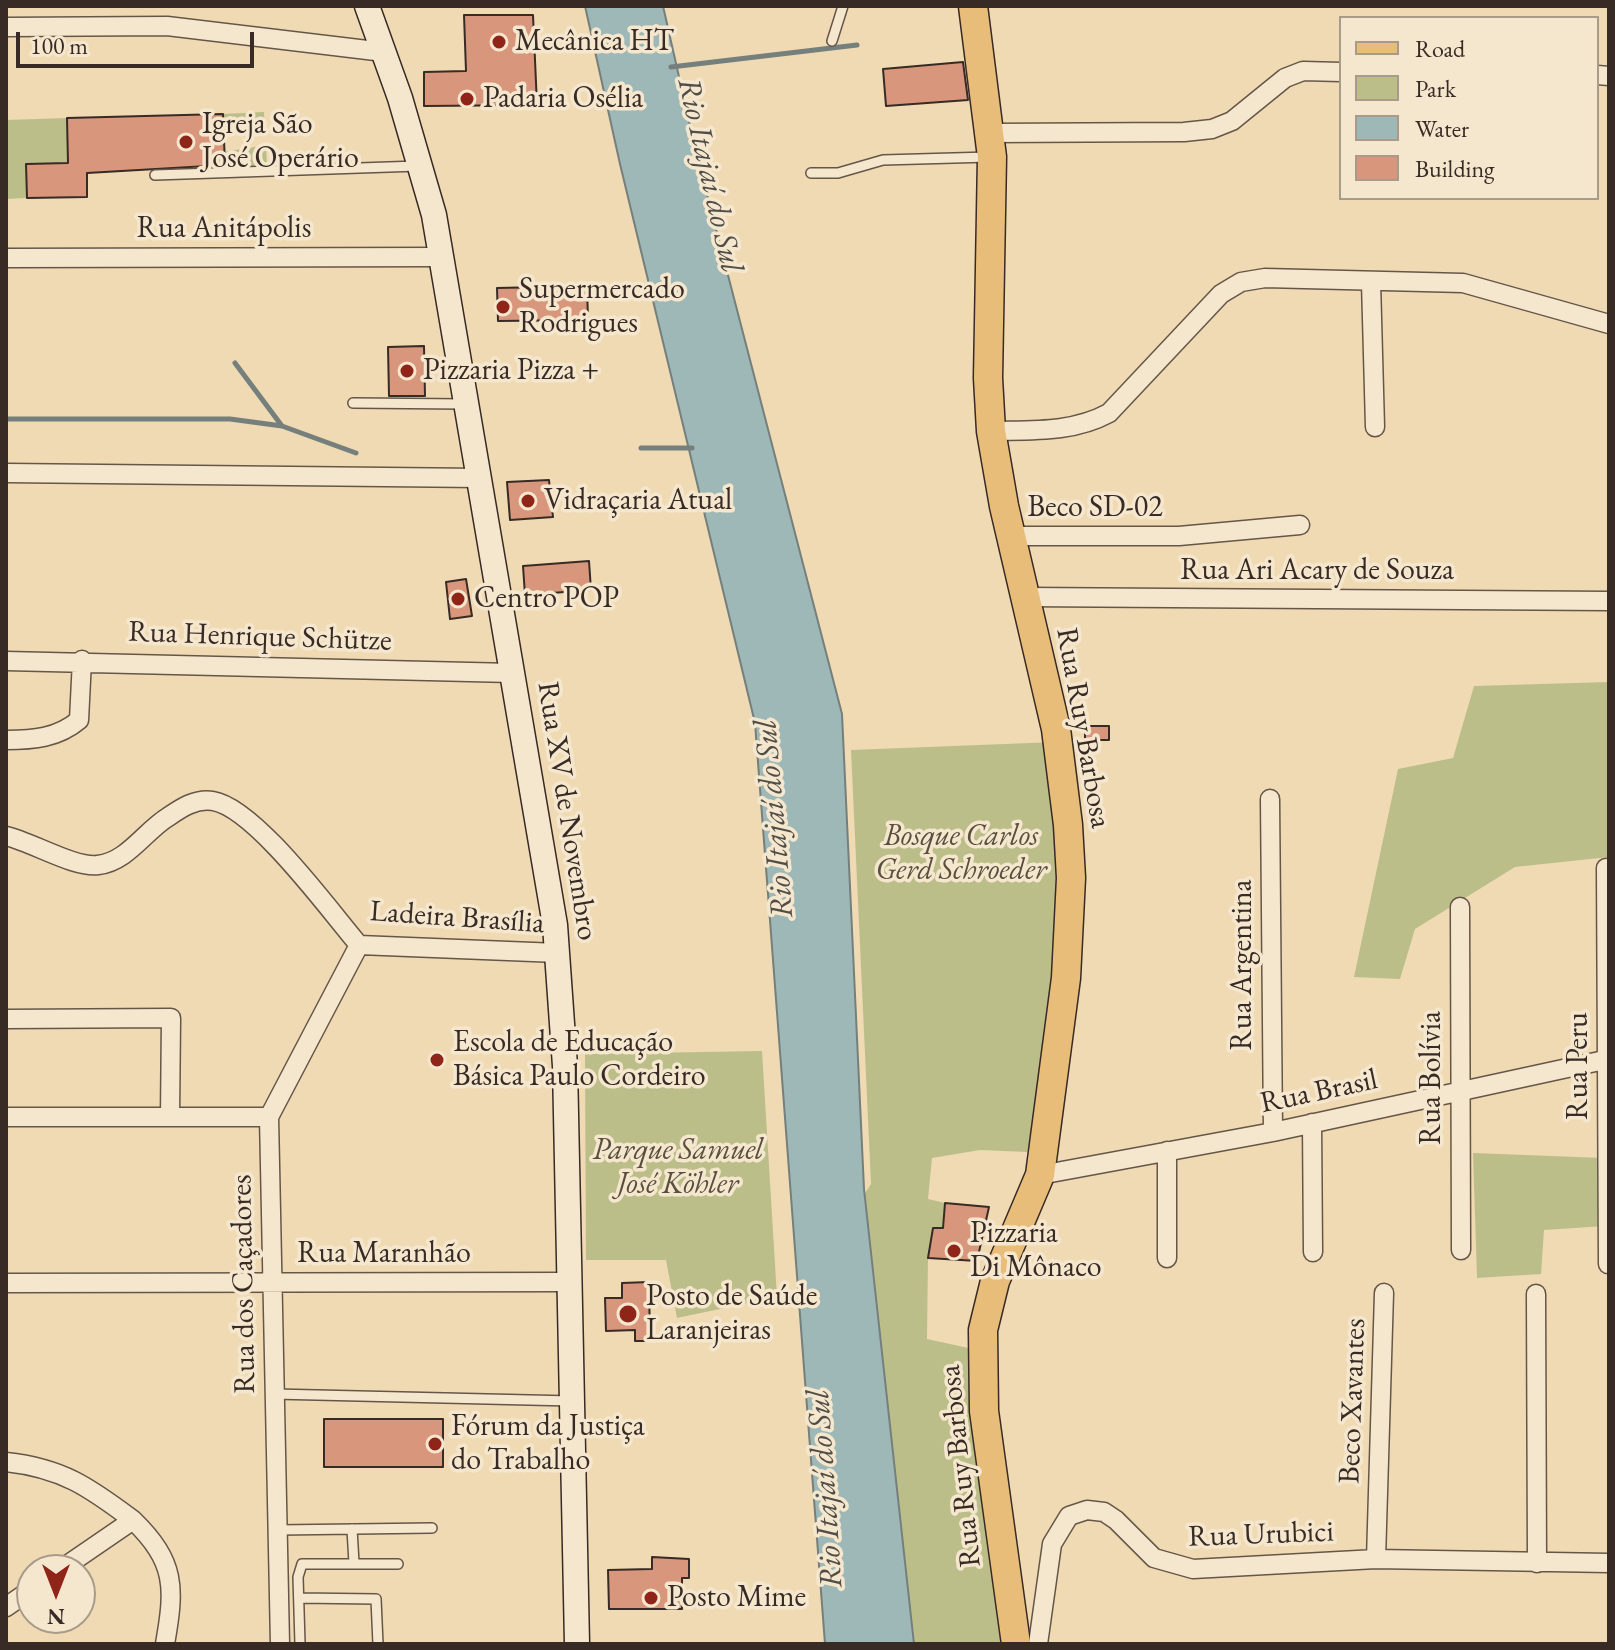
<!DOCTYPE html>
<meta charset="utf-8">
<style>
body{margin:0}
#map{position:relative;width:1615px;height:1650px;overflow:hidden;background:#efdab4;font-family:"EB Garamond",serif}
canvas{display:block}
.frame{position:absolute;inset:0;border:8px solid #382a24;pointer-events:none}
.legend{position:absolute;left:1339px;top:16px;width:260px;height:184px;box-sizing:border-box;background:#f5e7ce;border:2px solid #a99b8a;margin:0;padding:10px 14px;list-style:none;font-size:24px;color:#382a24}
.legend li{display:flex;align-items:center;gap:16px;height:40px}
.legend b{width:40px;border:2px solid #a99b8a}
.north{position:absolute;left:16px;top:1554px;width:80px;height:80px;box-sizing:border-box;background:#f5e7ce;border:2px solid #a99b8a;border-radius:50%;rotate:180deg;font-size:22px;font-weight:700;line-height:32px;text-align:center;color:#382a24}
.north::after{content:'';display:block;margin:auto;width:28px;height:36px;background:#8f2418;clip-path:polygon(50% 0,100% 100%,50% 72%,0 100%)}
.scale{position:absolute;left:16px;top:32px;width:238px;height:36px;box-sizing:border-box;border:4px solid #382a24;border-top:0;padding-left:10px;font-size:24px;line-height:28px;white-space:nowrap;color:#382a24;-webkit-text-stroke:6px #f5e7ce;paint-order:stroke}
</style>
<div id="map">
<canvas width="1615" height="1650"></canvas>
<div class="frame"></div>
<ul class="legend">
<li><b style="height:10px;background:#e8bd7a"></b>Road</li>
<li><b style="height:22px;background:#bcbe8a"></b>Park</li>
<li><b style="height:22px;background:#9db8b6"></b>Water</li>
<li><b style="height:22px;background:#d8977c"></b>Building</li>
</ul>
<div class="north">N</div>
<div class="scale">100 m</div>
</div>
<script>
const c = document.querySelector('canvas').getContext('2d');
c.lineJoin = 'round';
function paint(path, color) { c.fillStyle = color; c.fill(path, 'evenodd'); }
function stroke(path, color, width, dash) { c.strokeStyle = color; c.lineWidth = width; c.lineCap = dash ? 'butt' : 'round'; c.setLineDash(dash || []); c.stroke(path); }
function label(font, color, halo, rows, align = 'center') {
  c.font = font + ' "EB Garamond",serif'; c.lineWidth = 7; c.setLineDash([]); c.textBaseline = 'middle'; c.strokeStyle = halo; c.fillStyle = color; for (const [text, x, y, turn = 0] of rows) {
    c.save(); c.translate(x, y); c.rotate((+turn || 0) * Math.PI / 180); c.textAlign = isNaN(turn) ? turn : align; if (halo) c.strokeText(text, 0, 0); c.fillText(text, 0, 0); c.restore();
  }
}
const green = new Path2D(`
 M264 112 265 136 224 133 223 114Z
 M67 118 68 163 26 164 27 198 6 199V120Z
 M266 145 267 168 225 170 224 152Z
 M1609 682V857L1515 867 1415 929 1400 979 1354 977 1398 769 1453 758 1474 686Z
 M1056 742 1065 825 1050 1068 1027 1152 980 1150 932 1158 928 1199 945 1203 943 1228H933L928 1258 927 1339 973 1349 1002 1644H914L864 1195 871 1184 851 750Z
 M762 1051 777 1297 677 1318 666 1260H586L585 1054Z
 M1473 1153 1603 1158 1605 1226 1544 1230 1541 1274 1477 1278Z`);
const water = new Path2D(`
 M585 6H663L696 152 842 714 864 1189 914 1644H825L755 723 620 164Z`);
const stream = new Path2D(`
 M671 67 857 45
 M235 363 282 426 356 453
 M6 419H230L282 426
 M641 448H692`);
const building = new Path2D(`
 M464 15H533L537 105 424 106V72L466 71Z
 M963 62 968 100 886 106 883 69Z
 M223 114 225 165 87 173V197L27 198 26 164 68 163 67 118Z
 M587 286 588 320 498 321 497 288Z
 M424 346 425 396H389L388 347Z
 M549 480 553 517 510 520 507 482Z
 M589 561 591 590 525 595 523 566Z
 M466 579 472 616 450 619 446 582Z
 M1085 726H1109V740H1085Z
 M945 1203 989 1207 977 1261 928 1258 933 1228H943Z
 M649 1282 650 1341H635V1330L606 1331 605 1298H622V1283Z
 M324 1419H443V1467H324Z
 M652 1557 689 1559V1578H682V1609H609L608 1570 652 1569Z`);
const service = new Path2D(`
 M832 41 843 6
 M811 173H838L883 160 989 157
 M155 175 418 166
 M353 403 464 404
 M274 1394 572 1401
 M352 1529 354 1563
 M278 1530 432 1528
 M299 1598 376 1599 378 1644
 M300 1644 298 1577 302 1564H398`);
const minor = new Path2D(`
 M6 27 167 26 384 52
 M1597 75 1609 76
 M990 133 1184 132 1212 129 1232 121 1285 78 1303 71 1341 72
 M6 258 441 257
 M1371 282 1375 427
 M991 431C1032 430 1072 433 1109 413L1221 294 1241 282 1265 278 1463 283 1609 324
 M6 473 480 478
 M1011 536H1179L1300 525
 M1025 597 1609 601
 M6 661 512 673
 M6 740C33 740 58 738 79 720L82 660
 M1270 799 1273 1132
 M6 836C32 842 74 868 98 865 127 862 145 831 168 817 181 808 196 798 213 801 255 808 329 910 359 945L558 953
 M1606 868 1608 1264
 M1460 907 1461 1250
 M6 1019 171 1018 170 1117
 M6 1117H269
 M1312 1123 1313 1252
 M1167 1151V1258
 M1040 1175 1273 1132 1609 1059
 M6 1283 569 1282
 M1536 1294 1537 1563
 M6 1462C62 1468 89 1487 133 1520
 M1376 1559 1384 1293
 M60 1570 133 1520C176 1562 175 1587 165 1644
 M6 1607 32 1589
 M280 1644 269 1117 359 945
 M1038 1644 1052 1544 1069 1516 1087 1510 1104 1512 1116 1520 1154 1558 1193 1569 1376 1559 1609 1563`);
const secondary = new Path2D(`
 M367 6 400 98 434 215 555 925 565 1066 577 1644`);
const primary = new Path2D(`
 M973 6 992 157 988 378 991 431 1004 506 1056 729 1068 825 1071 878 1066 978 1040 1175 995 1281 983 1330 984 1411 1016 1644`);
const markers = [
 [499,42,8,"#8f2418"],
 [467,99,8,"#8f2418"],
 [186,142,8,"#8f2418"],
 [503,307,8,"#8f2418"],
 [407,371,8,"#8f2418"],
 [528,501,8,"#8f2418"],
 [458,599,8,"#8f2418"],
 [437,1060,8,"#8f2418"],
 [954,1251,8,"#8f2418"],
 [628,1314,10,"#8f2418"],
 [435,1444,8,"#8f2418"],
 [651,1598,8,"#8f2418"]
];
const poiNames = [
 ["Mecânica HT",515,42],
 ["Padaria Osélia",483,99],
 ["Igreja São",202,125],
 ["José Operário",202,159],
 ["Supermercado",519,290],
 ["Rodrigues",519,324],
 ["Pizzaria Pizza +",423,371],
 ["Vidraçaria Atual",544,501],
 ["Centro POP",474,599],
 ["Escola de Educação",453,1043],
 ["Básica Paulo Cordeiro",453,1077],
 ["Pizzaria",970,1234],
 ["Di Mônaco",970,1268],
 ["Posto de Saúde",646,1297],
 ["Laranjeiras",646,1331],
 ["Fórum da Justiça",451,1427],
 ["do Trabalho",451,1461],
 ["Posto Mime",667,1598]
];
const streetNames = [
 ["Rua Anitápolis",224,229],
 ["Beco SD-02",1095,508],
 ["Rua Ari Acary de Souza",1317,571],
 ["Rua Henrique Schütze",260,637,2],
 ["Rua Ruy Barbosa",1083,728,80],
 ["Rua XV de Novembro",567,811,81],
 ["Ladeira Brasília",457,918,4],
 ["Rua Argentina",1243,965,-90],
 ["Rua Peru",1579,1066,-90],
 ["Rua Bolívia",1432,1078,-90],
 ["Rua Brasil",1319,1092,-12],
 ["Rua Maranhão",384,1254],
 ["Rua dos Caçadores",244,1284,-91],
 ["Beco Xavantes",1353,1401,-88],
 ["Rua Ruy Barbosa",961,1466,-96],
 ["Rua Urubici",1261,1535,-2]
];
const parkNames = [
 ["Bosque Carlos",961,837],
 ["Gerd Schroeder",961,871],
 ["Parque Samuel",678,1151],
 ["José Köhler",678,1185]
];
const waterNames = [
 ["Rio Itajaí do Sul",709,175,77],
 ["Rio Itajaí do Sul",775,819,-95],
 ["Rio Itajaí do Sul",826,1489,-94]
];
paint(green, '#bcbe8a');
paint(water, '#9db8b6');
stroke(water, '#757f7c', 2);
stroke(stream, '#757f7c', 5);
paint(building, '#d8977c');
stroke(building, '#382a24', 2);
stroke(service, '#665648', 12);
stroke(minor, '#665648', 21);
stroke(secondary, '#382a24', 27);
stroke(primary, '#382a24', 31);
stroke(service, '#f5e7ce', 9);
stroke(minor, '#f5e7ce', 18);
stroke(secondary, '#f5e7ce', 24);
stroke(primary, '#e8bd7a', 28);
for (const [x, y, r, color] of markers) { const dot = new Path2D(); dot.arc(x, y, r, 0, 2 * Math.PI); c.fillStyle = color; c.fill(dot); stroke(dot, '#f5e7ce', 3); }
label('30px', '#382a24', '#f5e7ce', poiNames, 'left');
label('30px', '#382a24', '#f5e7ce', streetNames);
label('italic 30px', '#594f3e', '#f5e7ce', parkNames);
label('italic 32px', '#514e48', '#f5e7ce', waterNames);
</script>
